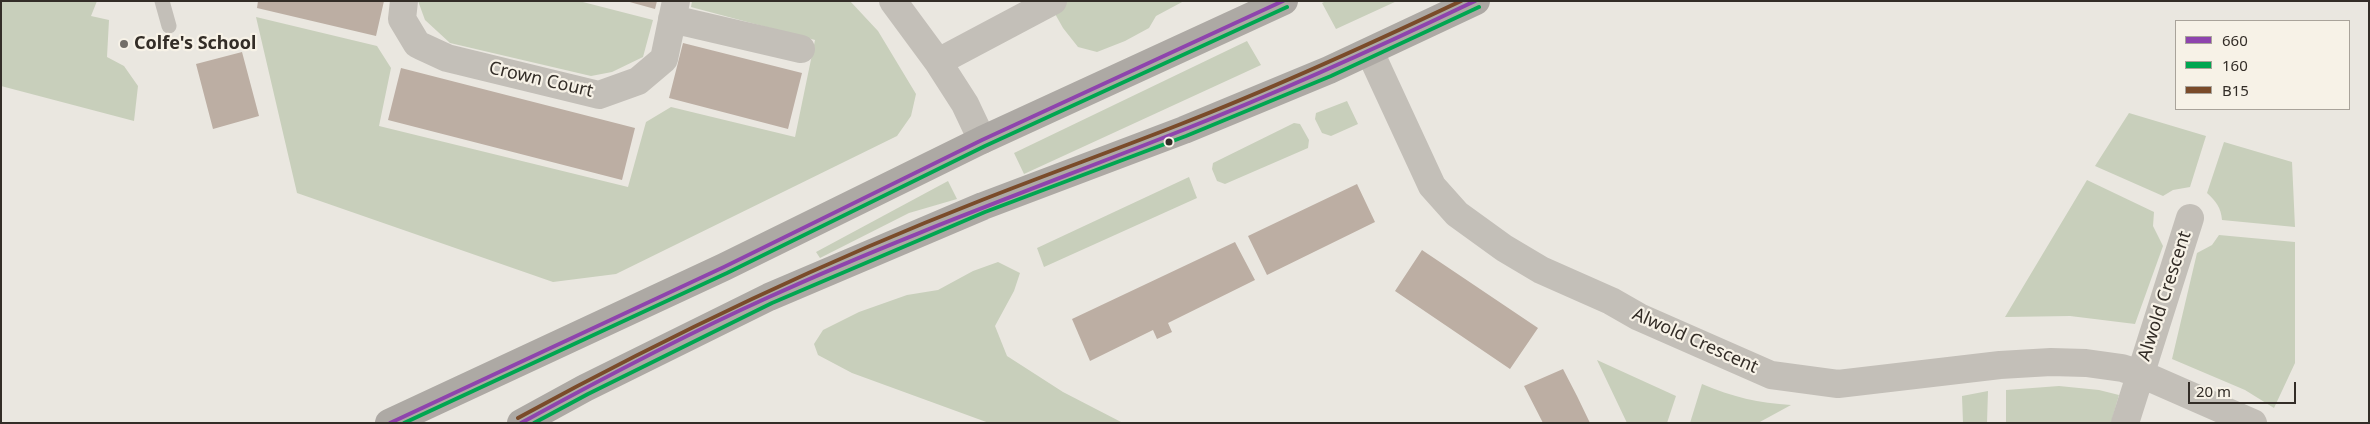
<!DOCTYPE html>
<style>
body{margin:0}
#map{position:relative;width:2370px;height:424px;overflow:hidden;background:#eae7e0;font-family:"Noto Sans",sans-serif}
canvas{display:block}
.frame{position:absolute;inset:0;border:2px solid #332d27;pointer-events:none}
.legend{position:absolute;left:2175px;top:20px;width:175px;height:90px;box-sizing:border-box;background:#f7f2e7;border:1px solid #a9a39a;margin:0;padding:6px 9px;list-style:none;font-size:15px;color:#332d27}
.legend li{display:flex;align-items:center;gap:10px;height:25px}
.legend b{width:25px;border:1px solid #a9a39a}
.scale{position:absolute;left:2188px;top:382px;width:108px;height:22px;box-sizing:border-box;border:2px solid #332d27;border-top:0;padding-left:6px;font-size:15px;line-height:18px;white-space:nowrap;color:#332d27;-webkit-text-stroke:4px #f7f2e7;paint-order:stroke}
</style>
<div id="map">
<canvas width="2370" height="424"></canvas>
<div class="frame"></div>
<ul class="legend">
<li><b style="height:6px;background:#8e44ad"></b>660</li>
<li><b style="height:6px;background:#00a651"></b>160</li>
<li><b style="height:6px;background:#7a4b2a"></b>B15</li>
</ul>
<div class="scale">20 m</div>
</div>
<script>
const c = document.querySelector('canvas').getContext('2d');
c.lineJoin = 'round';
function paint(path, color) { c.fillStyle = color; c.fill(path, 'evenodd'); }
function stroke(path, color, width, dash) { c.strokeStyle = color; c.lineWidth = width; c.lineCap = dash ? 'butt' : 'round'; c.setLineDash(dash || []); c.stroke(path); }
function label(font, color, halo, rows, align = 'center') {
  c.font = font + ' "Noto Sans",sans-serif'; c.lineWidth = 4.5; c.setLineDash([]); c.textBaseline = 'middle'; c.strokeStyle = halo; c.fillStyle = color; for (const [text, x, y, turn = 0] of rows) {
    c.save(); c.translate(x, y); c.rotate((+turn || 0) * Math.PI / 180); c.textAlign = isNaN(turn) ? turn : align; if (halo) c.strokeText(text, 0, 0); c.fillText(text, 0, 0); c.restore();
  }
}
const green = new Path2D(`
 M1 1H97L91 16 109 20 107 57 124 66 138 86 134 121 1 86Z
 M418 1H579L653 20 643 57 612 72 591 76 450 43 425 20Z
 M692 1H850L878 31 916 94 911 116 897 136 616 274 553 282 297 193 256 17 377 46 391 68 379 126 628 187 646 122 671 107 795 137 815 40 691 7Z
 M1056 1H1184L1156 16 1149 28 1125 41 1097 52 1078 47 1063 28 1054 12Z
 M1326 1H1397L1336 29 1322 3Z
 M1247 41 1261 65 1024 174 1014 153Z
 M1347 101 1358 124 1331 136 1322 133 1315 119 1316 113Z
 M2129 113 2206 136 2190 187 2173 190 2163 196 2095 166Z
 M1294 123 1300 124 1309 140 1308 148 1225 184 1217 181 1212 169 1213 163Z
 M2224 142 2292 162 2295 227 2222 220C2221 208 2216 201 2207 193Z
 M1189 177 1197 198 1044 267 1037 248Z
 M2087 180 2154 212 2153 226 2163 246 2135 324 2070 316 2005 317Z
 M948 181 957 199 909 213 820 258 816 252Z
 M2219 235 2295 242V363L2274 408 2245 390 2172 359 2197 253 2212 245Z
 M998 262 1020 273 1014 291 995 326 1007 356 1063 392 1123 423H989L852 373 818 355 814 344 823 330 859 312 907 295 938 290 973 271Z
 M1597 360 1676 396 1667 423H1627Z
 M1702 384C1732 397 1759 403 1791 405L1758 423H1690Z
 M2059 386 2099 390 2119 395 2111 423H2006V390Z
 M1988 391 1987 423H1963L1962 396Z`);
const building = new Path2D(`
 M258 1H384L376 36 257 8Z
 M626 1H657L655 9Z
 M683 43 802 73 788 129 669 98Z
 M242 52 259 116 213 129 196 64Z
 M401 68 635 128 622 180 388 120Z
 M1357 184 1375 222 1267 275 1248 236Z
 M1235 242 1255 280 1168 323 1172 332 1157 339 1153 330 1090 361 1072 319Z
 M1422 250 1538 328 1510 369 1395 291Z
 M1563 369 1577 396 1590 423H1543L1524 386Z`);
const service = new Path2D(`
 M162 1 169 26`);
const minor = new Path2D(`
 M404 1 402 19 417 44 421 46 447 58 599 95 638 81 664 59 676 1
 M893 1 938 62 965 104 982 140
 M672 19 801 49
 M1370 52 1432 186 1457 214 1504 248 1541 270 1611 301 1639 317 1771 375 1838 384 2000 365 2051 362 2086 363 2122 368 2141 374 2253 423
 M938 62 1053 1
 M2125 423 2190 218`);
const trunk = new Path2D(`
 M389 423 724 267 982 140 1284 1
 M521 423 585 388 769 297 983 206 1184 130 1329 70 1476 1`);
const bus1 = new Path2D(`
 M390 423 724 267 982 140 1283 1
 M521 423C603 378 685 335 769 297 905 235 1044 185 1183 130 1282 91 1379 47 1475 1`);
const bus2 = new Path2D(`
 M404 423 727 273 985 146 1287 7
 M534 423 588 394 772 303 985 212 1186 136 1331 76 1479 7`);
const bus3 = new Path2D(`
 M518 418C668 336 823 262 982 200 1048 174 1115 150 1181 124 1276 87 1368 45 1461 1`);
const markers = [
 [124,44,5,"#736e68"],
 [1169,142,4.5,"#332d27"]
];
const poiNames = [
 ["Colfe's School",134,44]
];
const streetNames = [
 ["Crown Court",541,80,13],
 ["Alwold Crescent",2165,296,-72],
 ["Alwold Crescent",1695,341,24]
];
paint(green, '#c8cfbb');
paint(building, '#bcaea3');
stroke(service, '#c3bfb8', 15);
stroke(minor, '#c3bfb8', 28);
stroke(trunk, '#ada9a4', 28);
stroke(bus1, '#8e44ad', 4);
stroke(bus2, '#00a651', 4);
stroke(bus3, '#7a4b2a', 4);
for (const [x, y, r, color] of markers) { const dot = new Path2D(); dot.arc(x, y, r, 0, 2 * Math.PI); c.fillStyle = color; c.fill(dot); stroke(dot, '#f7f2e7', 2); }
label('bold 18px', '#332d27', '#f7f2e7', poiNames, 'left');
label('18px', '#332d27', '#f7f2e7', streetNames);
</script>
